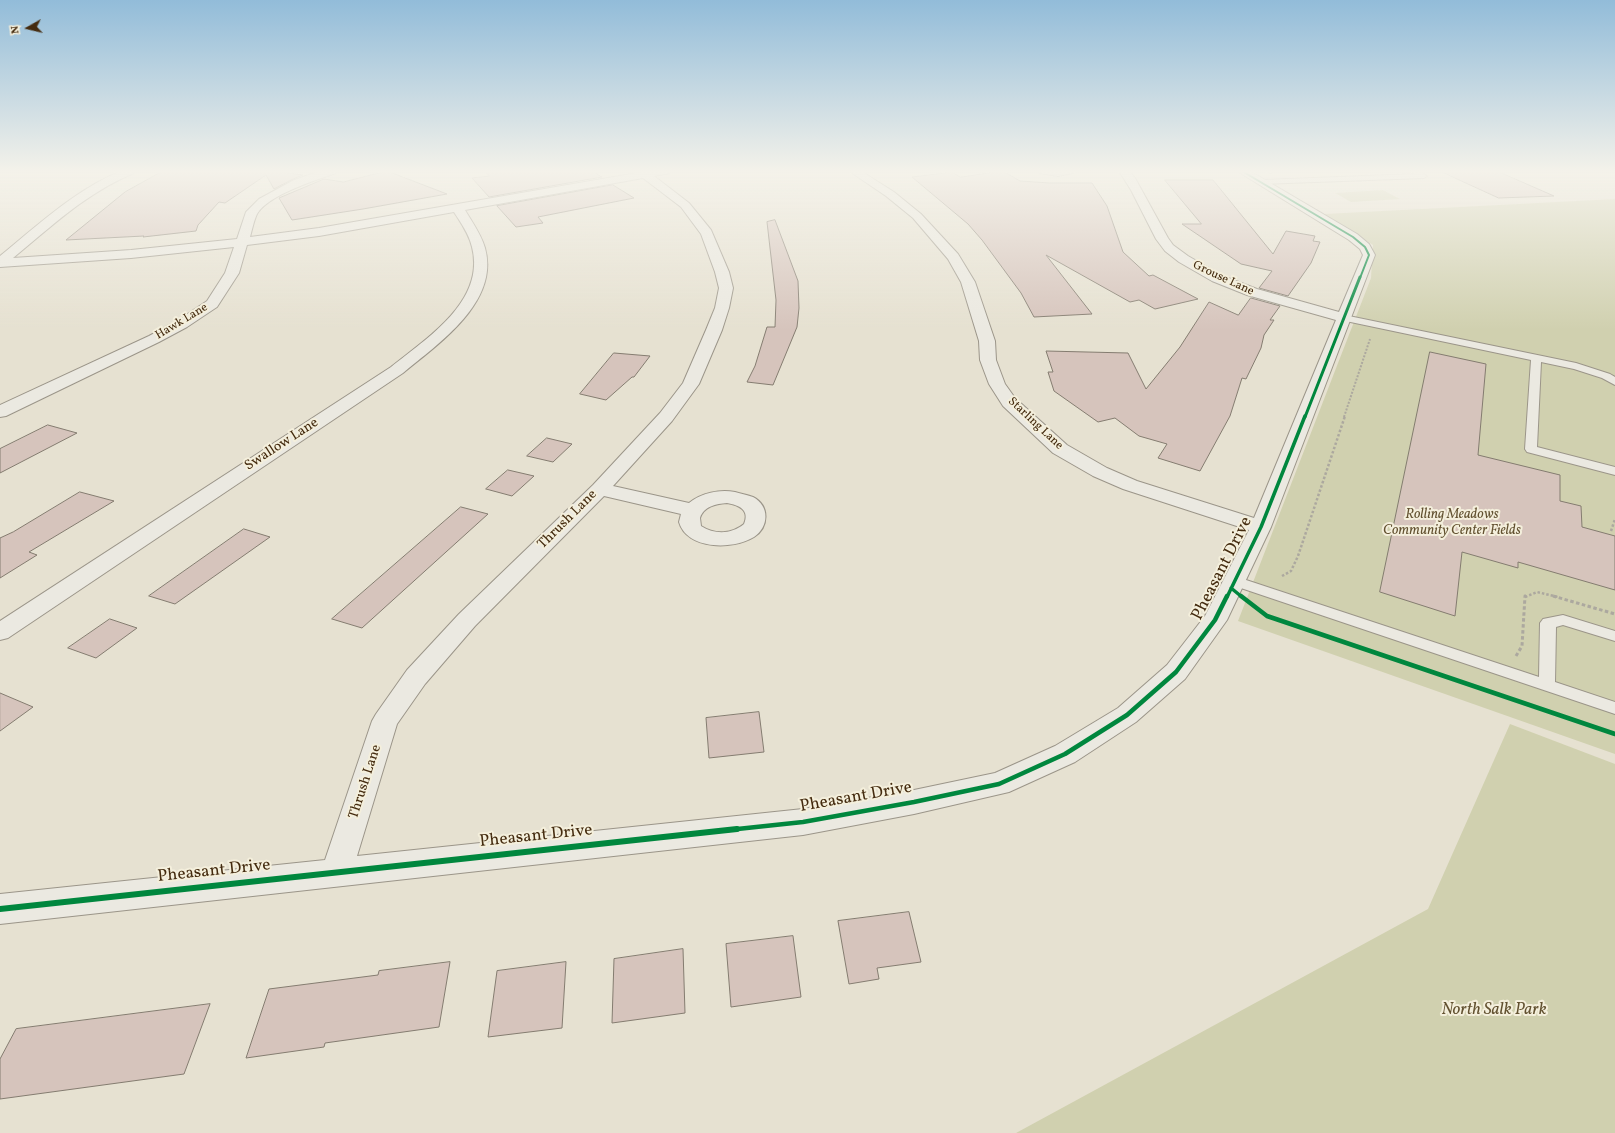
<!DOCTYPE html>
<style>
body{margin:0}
#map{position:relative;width:1615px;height:1133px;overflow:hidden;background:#e6e1d1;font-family:Vollkorn,serif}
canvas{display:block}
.north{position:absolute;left:8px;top:8px;width:40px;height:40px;-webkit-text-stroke:3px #f4efdc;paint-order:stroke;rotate:262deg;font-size:11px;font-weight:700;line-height:16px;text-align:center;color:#442b0f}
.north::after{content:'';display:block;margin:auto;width:14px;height:18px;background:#442b0f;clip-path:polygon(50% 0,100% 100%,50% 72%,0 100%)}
</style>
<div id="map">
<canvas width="1615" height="1133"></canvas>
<div class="north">N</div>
</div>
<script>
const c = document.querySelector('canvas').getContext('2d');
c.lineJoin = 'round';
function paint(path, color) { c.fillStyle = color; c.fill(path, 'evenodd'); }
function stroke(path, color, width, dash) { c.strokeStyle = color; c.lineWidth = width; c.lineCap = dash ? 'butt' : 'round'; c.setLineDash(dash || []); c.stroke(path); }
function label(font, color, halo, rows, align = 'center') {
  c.font = font + ' Vollkorn,serif'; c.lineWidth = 4; c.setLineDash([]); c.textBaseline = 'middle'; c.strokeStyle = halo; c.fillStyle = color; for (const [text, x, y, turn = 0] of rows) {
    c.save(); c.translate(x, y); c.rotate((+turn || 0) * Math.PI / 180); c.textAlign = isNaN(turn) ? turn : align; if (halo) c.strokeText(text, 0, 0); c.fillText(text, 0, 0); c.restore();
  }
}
const green = new Path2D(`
 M1383 190 1400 199 1351 202 1335 193Z
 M1615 199V754L1238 621 1371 278 1373 245 1324 214Z
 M1510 724 1615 764V1133H1016L1428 909Z`);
const building = new Path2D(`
 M163 171H276L303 175 293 179 274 189 266 175 225 203 219 202 198 225 196 231 143 237 144 236 66 240 125 192Z
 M387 171 447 194 363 209 292 220 279 198 324 179 343 182Z
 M485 171H592L602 177 489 197 472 178 489 176Z
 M1003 171 1020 181 1050 183H1092L1107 206 1123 252 1149 276 1153 275 1198 299 1155 309 1139 300 1130 302 1046 255 1092 314 1034 317 1021 293 982 240 968 224 912 177 952 172 960 177Z
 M1440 171H1497L1554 196 1499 198Z
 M1165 180H1213L1273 254 1286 231 1315 236 1313 241 1320 242 1311 263 1288 296 1259 288 1272 271 1241 264 1182 224H1201Z
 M613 185 634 198 538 217 543 223 516 227 497 206Z
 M775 220 798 281 799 308 797 327 773 385 747 382 755 366 767 327H775L776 300 767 222Z
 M1251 298 1280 306 1270 320H1274L1264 335 1261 348 1246 379 1242 378 1230 416 1200 471 1158 458 1167 444 1139 436 1115 418 1098 422 1054 391 1048 372H1053L1046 351 1128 353 1146 389 1180 347 1209 302 1238 315Z
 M1430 352 1486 364 1478 455 1560 475V501L1581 506 1582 527 1615 536V590L1518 562V568L1462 552 1455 616 1380 592Z
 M614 353 650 356 634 377H632L606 400 580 394Z
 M48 425 77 433 0 473V449Z
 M547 438 572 444 553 462 527 456Z
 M508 470 534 476 512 496 486 489Z
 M80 492 114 501 29 552 37 555 0 578V538L13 532Z
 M461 507 488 514 362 628 332 619Z
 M244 529 270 537 175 604 149 596Z
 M110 619 137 628 96 658 68 648Z
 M0 693 33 707 0 731Z
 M759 712 764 752 709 758 706 718Z
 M909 912 921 962 877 968 879 979 849 984 838 921Z
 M793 936 801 997 731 1007 726 944Z
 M683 949 685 1013 612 1023 614 959Z
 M450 962 439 1027 325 1043 324 1047 246 1058 269 989 378 975 379 971Z
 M566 962 562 1028 488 1037 497 971Z
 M210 1004 184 1074 0 1099V1059L16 1029Z`);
const pathFar2 = new Path2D(`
 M1344 417 1370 339`);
const pathFar1 = new Path2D(`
 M1611 531 1615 519
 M1282 576 1291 571 1298 556 1345 416
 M1525 597 1537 592 1558 597`);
const path = new Path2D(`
 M1553 596 1615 614
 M1516 656 1522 646 1525 596H1526`);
const lane = new Path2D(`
 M1265 171H1274L1271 173Z
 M1411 171H1419L1427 176 1424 178 1261 184 1258 182 1261 180 1415 174Z
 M1344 315 1576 363 1610 374 1615 377V385L1602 378 1574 369 1541 362 1537 447 1615 467V475L1527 452 1525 449 1531 360 1341 320 1339 318 1341 316Z
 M1234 576 1539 677 1540 623 1543 619 1563 615 1615 631V641L1563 625 1556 627 1555 682 1615 702V714L1229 584 1227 581 1229 578Z`);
const street = new Path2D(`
 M121 171H135L134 173C86 193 52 226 13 258L131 250 237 239 246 212 259 199 294 180 321 171H337L336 173C316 180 268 195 257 214 254 220 252 230 250 237L319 228 648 171H671L670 173 654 176 689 203 711 230 729 272 733 288 729 308 722 330 699 384 672 421 613 486 689 503C701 493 720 489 735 492 741 494 748 495 753 497 770 506 769 527 754 537 733 550 687 550 679 522L681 514 604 496 475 626 425 684 397 724 357 856 803 809 914 790 995 773 1055 746 1118 708 1167 665 1205 616 1249 530 1123 489 1093 476 1053 453 1003 406 989 384 980 360 979 341 961 282 948 259 913 218 886 196 849 171H861L894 192 921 214 958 254 975 282 995 341 996 360 1005 384 1015 398 1067 445 1107 468 1137 481 1254 518 1336 320 1247 295 1212 281 1179 262 1165 251 1156 239 1131 190 1119 171H1129L1135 178 1168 238 1173 245 1188 256 1221 275 1257 289 1339 312 1363 255 1360 249 1349 240 1237 171H1250L1357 234 1369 244 1375 255 1271 527 1227 620 1185 679 1136 722 1075 762 1009 792 914 814 803 835 0 924V894L325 860 372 721 376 714 407 670 459 614 593 485 660 413 683 383 706 330 715 308 719 288 715 272 701 234 681 207 643 178 465 210C472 222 481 234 485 248 500 302 439 343 403 373L8 638 0 640V621L391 367C427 338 486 301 472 247 469 234 461 223 454 212L319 236 247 245 239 273 217 307 187 327 159 342 6 416 0 417V405L149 336 177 321 207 301 225 273 234 247 131 258 0 267V256C38 225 75 190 121 171ZM727 503C739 505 750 510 744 524 732 534 715 535 701 526L700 518C704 506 716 504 727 503Z
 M1038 171H1074L1073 173 1058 176 1039 173Z`);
const cyclewayFar4 = new Path2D(`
 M1242 171 1353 237 1365 247 1369 255 1360 278`);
const cyclewayFar3 = new Path2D(`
 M1305 417 1360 277`);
const cyclewayFar2 = new Path2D(`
 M1231 588 1242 597
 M1227 597 1261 527 1305 416`);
const cyclewayFar1 = new Path2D(`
 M1241 596 1267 616 1615 734
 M728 830 803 822 914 802 999 784 1065 754 1127 715 1176 672 1215 620 1227 596`);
const cycleway = new Path2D(`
 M0 909 737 829`);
const farStreetnames = [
 ["Grouse Lane",1223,279,25],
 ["Hawk Lane",182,322,-31],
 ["Starling Lane",1035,424,43]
];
const streetNames = [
 ["Swallow Lane",282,445,-33],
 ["Thrush Lane",568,520,-45],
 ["Thrush Lane",366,782,-72]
];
const parkNames = [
 ["Rolling Meadows",1452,515],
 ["Community Center Fields",1452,531]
];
const nearStreetnames = [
 ["Pheasant Drive",1223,569,-63],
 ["Pheasant Drive",856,798,-10],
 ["Pheasant Drive",536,837,-6],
 ["Pheasant Drive",214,872,-6]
];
const nearParknames = [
 ["North Salk Park",1494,1011]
];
paint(green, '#d0d0af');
paint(building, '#d6c4bc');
stroke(building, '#847c70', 1);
stroke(lane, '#9b9589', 2);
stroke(street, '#9b9589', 2);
stroke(pathFar2, '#aca89f', 2, [2, 1.5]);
stroke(pathFar1, '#aca89f', 2.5, [2.5, 2]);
stroke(path, '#aca89f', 3, [3.5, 2.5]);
paint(lane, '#ebe9e1');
paint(street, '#ebe9e1');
stroke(cyclewayFar4, '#00873e', 2);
stroke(cyclewayFar3, '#00873e', 3);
stroke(cyclewayFar2, '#00873e', 3.5);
stroke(cyclewayFar1, '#00873e', 4.5);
stroke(cycleway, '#00873e', 6);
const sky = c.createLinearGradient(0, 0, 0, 330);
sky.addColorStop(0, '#92bcd9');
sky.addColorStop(0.52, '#f4f2ea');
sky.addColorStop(1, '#f4f2ea00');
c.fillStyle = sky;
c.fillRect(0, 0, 1615, 330);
label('12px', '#442b0f', '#f4efdc', farStreetnames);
label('14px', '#442b0f', '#f4efdc', streetNames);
label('italic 14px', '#625130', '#f4efdc', parkNames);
label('17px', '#442b0f', '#f4efdc', nearStreetnames);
label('italic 17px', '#625130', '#f4efdc', nearParknames);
</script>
